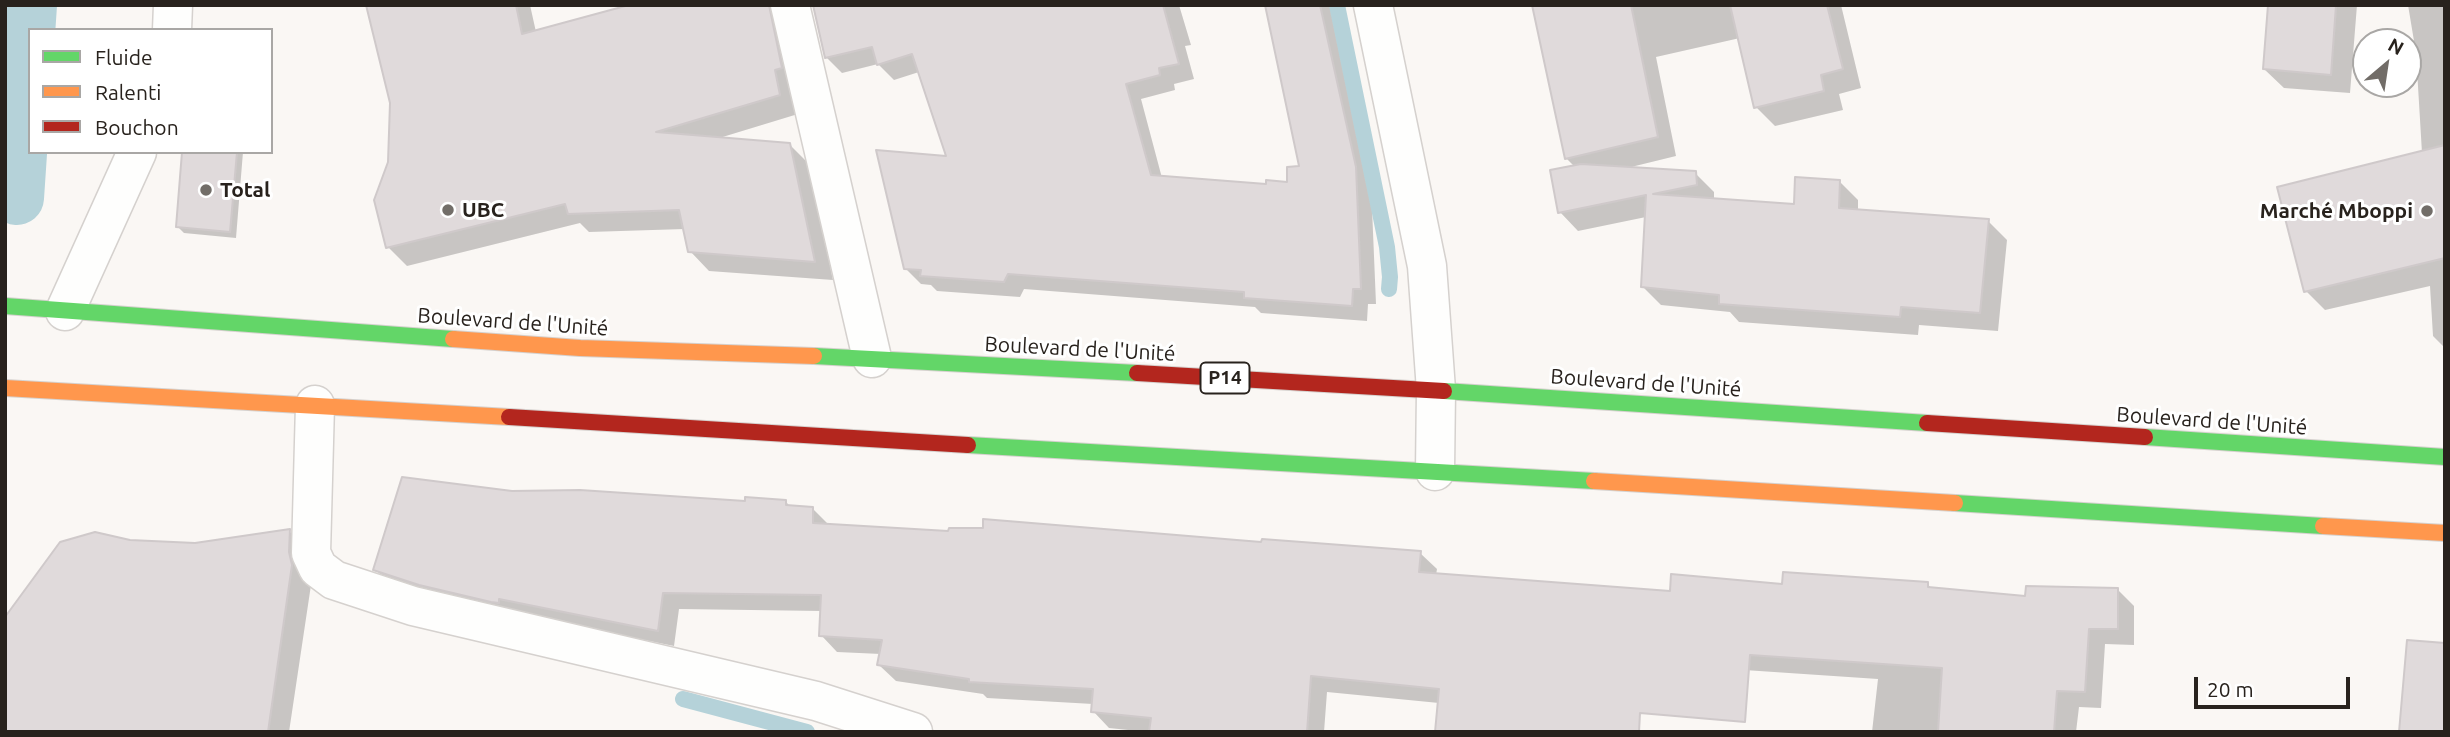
<!DOCTYPE html>
<meta charset="utf-8">
<style>
body{margin:0}
#map{position:relative;width:2450px;height:737px;overflow:hidden;background:#faf7f4;font-family:Ubuntu,sans-serif}
canvas{display:block}
.frame{position:absolute;inset:0;border:7px solid #28221d;pointer-events:none}
.legend{position:absolute;left:28px;top:28px;width:245px;height:126px;box-sizing:border-box;background:#fff;border:2px solid #a9a7a5;margin:0;padding:9px 12px;list-style:none;font-size:21px;color:#28221d}
.legend li{display:flex;align-items:center;gap:14px;height:35px}
.legend b{width:35px;border:2px solid #a9a7a5}
.north{position:absolute;left:2352px;top:28px;width:70px;height:70px;box-sizing:border-box;background:#fff;border:2px solid #a9a7a5;border-radius:50%;rotate:29deg;font-size:19px;font-weight:700;line-height:28px;text-align:center;color:#28221d}
.north::after{content:'';display:block;margin:auto;width:24px;height:32px;background:#726d68;clip-path:polygon(50% 0,100% 100%,50% 72%,0 100%)}
.scale{position:absolute;left:2194px;top:677px;width:156px;height:32px;box-sizing:border-box;border:4px solid #28221d;border-top:0;padding-left:9px;font-size:21px;line-height:24px;white-space:nowrap;color:#28221d;-webkit-text-stroke:5px #fff;paint-order:stroke}
</style>
<div id="map">
<canvas width="2450" height="737"></canvas>
<div class="frame"></div>
<ul class="legend">
<li><b style="height:9px;background:#63d668"></b>Fluide</li>
<li><b style="height:9px;background:#ff974d"></b>Ralenti</li>
<li><b style="height:9px;background:#b3261e"></b>Bouchon</li>
</ul>
<div class="north">N</div>
<div class="scale">20 m</div>
</div>
<script>
const c = document.querySelector('canvas').getContext('2d');
c.lineJoin = 'round';
function paint(path, color) { c.fillStyle = color; c.fill(path, 'evenodd'); }
function stroke(path, color, width, dash) { c.strokeStyle = color; c.lineWidth = width; c.lineCap = dash ? 'butt' : 'round'; c.setLineDash(dash || []); c.stroke(path); }
function label(font, color, halo, rows, align = 'center') {
  c.font = font + ' Ubuntu,sans-serif'; c.lineWidth = 6; c.setLineDash([]); c.textBaseline = 'middle'; c.strokeStyle = halo; c.fillStyle = color; for (const [text, x, y, turn = 0] of rows) {
    c.save(); c.translate(x, y); c.rotate((+turn || 0) * Math.PI / 180); c.textAlign = isNaN(turn) ? turn : align; if (halo) c.strokeText(text, 0, 0); c.fillText(text, 0, 0); c.restore();
  }
}
const shadow = new Path2D(`
 M368 5H530L536 32 634 5H775L798 114 716 139 790 145 809 164 833 280 709 271 690 251 685 229 589 232 580 223 407 266 388 247 391 103Z
 M839 5H1179L1191 45 1185 46 1194 79 1174 84 1175 90 1141 99 1162 178 1267 186 1288 183 1302 168 1266 5H1332L1371 184 1376 304H1368L1367 321 1261 313 1255 307 1024 289 1020 297 937 291 931 285 921 284 905 268 948 158 919 72 894 80 878 64 842 73 826 57Z
 M1534 5H1841L1861 88 1839 94 1843 110 1775 126 1756 107 1740 38 1656 57 1676 156 1627 168 1695 173 1714 192V200L1795 206 1840 182 1858 200V211L1988 221 2007 240 1998 331 1919 325 1918 335 1739 322 1730 312 1661 305 1643 287 1646 217 1578 231 1560 212 1575 167 1566 158Z
 M2269 5H2357L2350 93 2284 88 2264 69Z
 M2408 5H2445V348L2433 336 2430 286 2325 310 2306 291 2422 153 2416 53Z
 M183 152H243L236 238 184 233 178 227Z
 M512 493 746 503 785 501 791 507 813 509 830 526 1420 553 1437 569 1436 575 1671 593 1784 586 1927 584 1933 589 2026 598 2117 589 2134 606V645L2105 644 2101 708 2079 707 2076 732H1872L1878 679 1551 657 1439 703 1327 692 1324 732H1147L1109 728 1093 711V704L987 698 983 694 896 681 879 665 881 654 837 652 821 635 822 611 679 609 674 646 515 614 392 586 375 569Z
 M289 531 308 550 311 585 289 732H5L129 542 195 545Z`);
const stream = new Path2D(`
 M1337 5 1387 247 1390 277 1389 289
 M683 699 807 732`);
const canal = new Path2D(`
 M17 198 30 5`);
const building = new Path2D(`
 M366 5H516L522 34 629 5H769L782 68 775 70 780 95 656 132 790 143 815 262 688 252 679 210 568 214 565 204 386 248 374 200 388 162 390 103Z
 M813 5H1163L1179 64 1159 68 1160 75 1126 84 1151 175 1266 184V180L1287 182V167L1299 166 1265 5H1320L1356 167 1361 289H1353L1352 306 1244 298V292L1008 274 1004 282 920 276 921 270 904 269 876 150 946 156 912 54 877 65 872 47 825 58Z
 M1532 5H1631L1658 137 1565 159Z
 M1730 5H1827L1843 69 1821 75 1824 91 1754 108Z
 M2268 5H2336L2331 75 2263 69Z
 M2445 145V258L2304 292 2277 187Z
 M182 152H237L230 232 176 227Z
 M1581 164 1696 171 1697 185 1653 194 1794 204 1795 177 1840 180 1839 208 1989 219 1980 313 1901 307 1900 317 1719 304V295L1641 287 1646 195 1558 213 1550 170Z
 M402 477 512 491 580 490 745 501V497L786 500V505L813 507V523L948 531 949 528H983V519L1261 542 1262 539 1421 551 1419 572 1670 591 1671 574 1782 584 1783 572 1928 582V587L2025 596 2026 586 2118 588V629H2089L2085 692 2057 691 2054 732H1938L1942 668 1750 655 1745 722 1640 713 1639 732H1435L1439 689 1311 676 1307 732H1149L1151 718 1091 712 1093 689 969 682V679L877 665 882 640 819 636 821 595 663 593 658 631 499 599V603L491 602 419 585 373 570Z
 M290 529 289 552 292 565 268 732H5V617L60 542 95 532 130 540 195 543Z
 M2407 640 2445 643V732H2399Z`);
const street = new Path2D(`
 M790 5 872 358
 M1373 5 1427 266 1436 390 1435 471
 M172 30 173 5
 M65 311 137 152
 M315 405 311 553 318 568 334 580 413 606 816 701 913 732`);
const fast = new Path2D(`
 M5 306 453 339
 M814 356 1137 373
 M1444 391 1927 423
 M2145 437 2445 457
 M968 445 1594 481
 M1955 503 2323 526`);
const slow = new Path2D(`
 M453 339 580 348 814 356
 M5 388 509 417
 M1594 481 1955 503
 M2323 526 2445 533`);
const jam = new Path2D(`
 M1137 373 1444 391
 M509 417 968 445
 M1927 423 2145 437`);
const markers = [
 [206,190,7,"#726d68"],
 [448,210,7,"#726d68"],
 [2427,211,7,"#726d68"]
];
const shields = [
 [1225,378,49]
];
const shieldNames = [
 ["P14",1225,378]
];
const poiNames = [
 ["Total",220,190],
 ["UBC",462,210],
 ["Marché Mboppi",2413,211,"right"]
];
const streetNames = [
 ["Boulevard de l'Unité",513,322,4],
 ["Boulevard de l'Unité",1080,349,3],
 ["Boulevard de l'Unité",1646,383,4],
 ["Boulevard de l'Unité",2212,421,4]
];
paint(shadow, '#0003');
stroke(stream, '#b5d2d9', 16);
stroke(canal, '#b5d2d9', 54);
paint(building, '#e0dadb');
stroke(building, '#cfc9ca', 2);
stroke(street, '#d5d1ce', 41);
stroke(fast, '#d5d1ce', 18);
stroke(slow, '#d5d1ce', 18);
stroke(jam, '#d5d1ce', 18);
stroke(street, '#fefefd', 38);
stroke(fast, '#63d668', 16);
stroke(slow, '#ff974d', 16);
stroke(jam, '#b3261e', 16);
for (const [x, y, r, color] of markers) { const dot = new Path2D(); dot.arc(x, y, r, 0, 2 * Math.PI); c.fillStyle = color; c.fill(dot); stroke(dot, '#fff', 2.5); }
for (const [x, y, w] of shields) { const box = new Path2D(); box.roundRect(x - w / 2, y - 15.5, w, 31, 5); c.fillStyle = '#fff'; c.fill(box); stroke(box, '#28221d', 2); }
label('bold 19px', '#28221d', null, shieldNames);
label('bold 21px', '#28221d', '#fff', poiNames, 'left');
label('21px', '#28221d', '#fff', streetNames);
</script>
